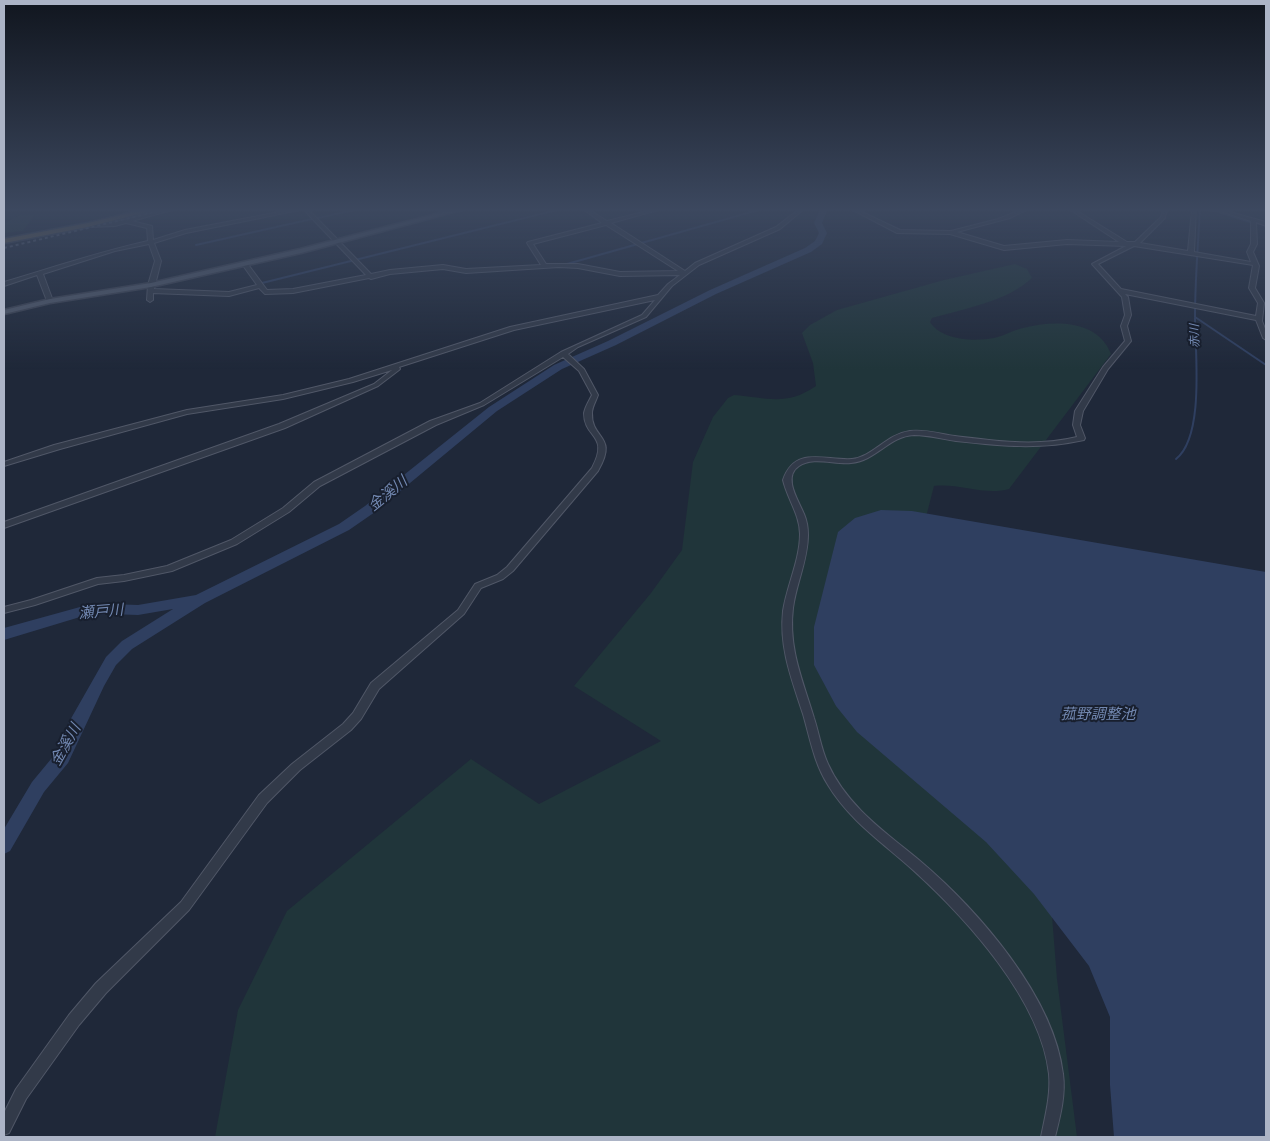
<!DOCTYPE html>
<meta charset="utf-8">
<style>
body{margin:0}
#map{position:relative;width:1270px;height:1141px;overflow:hidden;background:#1f2839;font-family:"PT Sans",sans-serif}
canvas{display:block}
.frame{position:absolute;inset:0;border:5px solid #acb4c6;pointer-events:none}
</style>
<div id="map">
<canvas width="1270" height="1141"></canvas>
<div class="frame"></div>
</div>
<script>
const c = document.querySelector('canvas').getContext('2d');
c.lineJoin = 'round';
function paint(path, color) { c.fillStyle = color; c.fill(path, 'evenodd'); }
function stroke(path, color, width, dash) { c.strokeStyle = color; c.lineWidth = width; c.lineCap = dash ? 'butt' : 'round'; c.setLineDash(dash || []); c.stroke(path); }
function label(font, color, halo, rows, align = 'center') {
  c.font = font + ' "PT Sans","Noto Sans JP",sans-serif'; c.lineWidth = 4; c.setLineDash([]); c.textBaseline = 'middle'; c.strokeStyle = halo; c.fillStyle = color; for (const [text, x, y, turn = 0] of rows) {
    c.save(); c.translate(x, y); c.rotate((+turn || 0) * Math.PI / 180); c.textAlign = isNaN(turn) ? turn : align; if (halo) c.strokeText(text, 0, 0); c.fillText(text, 0, 0); c.restore();
  }
}
const green = new Path2D(`
 M20 215H35L23 231 4 233V223Z
 M1015 264 1027 269 1032 278C1006 302 966 308 932 318L930 322C941 340 974 342 994 338 1004 336 1013 330 1023 328 1053 320 1098 319 1111 354L1009 489C985 496 959 483 934 486L926 517 1047 852 1057 979 1077 1137H215L238 1010 287 911 471 759 539 804 661 741 574 686 651 593 682 550 693 462 713 417 728 398 734 395C768 398 787 406 816 386L813 363 802 333 810 325 837 310 944 280Z`);
const water = new Path2D(`
 M881 510 912 511 1266 572V1137H1114L1110 1085V1017L1089 966 1034 894 986 842 857 732 836 706 814 665V627L838 532 855 518Z`);
const stream = new Path2D(`
 M1221 213 1250 222
 M318 218 359 209
 M1255 223 1266 225
 M196 245 312 219
 M567 264 762 209
 M262 283 561 209
 M1195 317 1266 365
 M1176 459C1205 436 1195 351 1195 317 1195 281 1198 245 1200 209`);
const river = new Path2D(`
 M820 209H828L822 223 827 233 822 244 811 252 716 294 616 345 562 369 497 411 375 512 349 530 205 603 132 649 116 665 104 686 68 763 44 792 10 851 4 854V829L32 782 56 753 69 722 106 657 122 641 173 609 138 615 109 614 80 617 4 640V628L80 607 109 604 138 605 196 595 339 524 365 506 489 407 554 365 608 341 710 290 805 248 815 241 819 233 814 223Z`);
const minor = new Path2D(`
 M169 209H176L132 221 152 226 153 240 185 230 294 209H302L300 210 186 233 154 243 161 261 154 289 229 292 257 285 242 264 245 262 247 263 267 290 293 289 366 275 303 209H308L371 274 390 270 443 265 466 269 541 265 527 243 528 242 602 223 583 209H588L607 221 655 209H662L611 223 685 271 695 263 776 227 799 209H804L780 229 699 265 672 286 646 317 578 347 568 354 584 369 598 395C596 401 592 407 592 413 591 440 619 435 598 471L513 571 503 579 481 588 464 614 379 689 361 719 351 730 300 770 267 803 189 910 106 993 79 1025 26 1099 9 1133 4 1135V1113L16 1089 69 1015 96 983 181 902 259 795 292 764 343 724 353 713 371 683 458 610 475 584 497 575 507 567 592 468C610 434 584 439 584 413 585 407 589 401 592 395L579 371 563 357 484 405 436 425 320 486 289 512 237 544 172 571 124 581 98 584 35 605 4 613V607L31 600 97 578 124 575 167 566 231 540 283 508 314 482 430 421 480 403 561 352 642 315 655 300 514 330 399 367 400 369 399 370 378 386 285 428 4 528V522L279 424 374 384 392 370 353 382 283 399 187 414 60 449 4 466V462L54 445 187 410 283 395 349 379 510 327 658 295 668 284 680 275 620 276 578 268 559 267 466 273 443 269 390 274 371 279 369 278 293 293 265 294 259 288 229 296 153 293V300L150 302 147 300 148 285 155 261 149 244 115 251 43 274 53 301 52 302 47 301 37 275 4 286V282C51 268 99 252 148 241L147 228 126 223 115 226 88 227 85 225 86 224 115 222ZM606 225 678 271 620 272 578 264H546L533 244Z
 M851 209H856L900 230 951 231 998 219 1023 209H1028L1010 218 957 232 1004 246 1067 240 1119 242 1069 209H1074L1127 242H1135L1161 217 1163 209H1167L1165 218 1140 243 1188 251 1192 209H1196L1194 252 1251 262 1247 252 1251 244V221L1223 212 1201 209 1223 210 1266 222V226L1256 222 1257 244 1253 252 1259 266 1255 288 1264 303 1262 321 1266 331V340L1263 338 1256 320 1125 294 1128 297 1131 315 1127 326 1131 341 1108 369 1083 411 1080 425 1085 438 1084 440C1039 450 1001 446 956 441 942 439 928 435 914 435 889 436 876 461 851 463 835 465 813 456 799 466 782 477 799 501 804 514 807 521 808 528 808 535 808 560 796 584 793 608 788 648 803 681 814 718 819 733 821 749 828 764 847 806 885 832 919 860 977 909 1054 996 1063 1074 1066 1095 1060 1117 1055 1137H1041C1045 1117 1051 1095 1049 1074 1041 1000 966 918 913 870 883 843 849 820 828 785 814 763 810 738 803 714 792 680 779 648 783 611 787 585 800 560 800 534 800 515 787 498 783 480 795 445 825 461 852 459 873 457 886 434 910 431 925 429 940 434 955 436 996 441 1036 447 1077 437L1073 425 1075 411 1103 367 1125 341 1121 326 1125 315 1122 297 1092 264 1126 246 1067 244 1004 250 950 234 897 233ZM1134 246 1253 265 1249 288 1258 303 1256 316 1121 289 1098 264Z`);
const major = new Path2D(`
 M455 209H465L301 253 151 287 50 303 4 314V310L50 299 151 283 300 249Z`);
const highway = new Path2D(`
 M146 209H158L88 227 4 243V239L88 223Z`);
const rail = new Path2D(`
 M4 248 167 209`);
const farWaternames = [
 ["赤川",1195,336,-91]
];
const waterNames = [
 ["金溪川",388,494,-39],
 ["瀬戸川",101,612,-5],
 ["菰野調整池",1098,715],
 ["金溪川",66,745,-61]
];
paint(green, '#20353a');
paint(water, '#2f3f60');
stroke(stream, '#2f3f60', 2);
paint(river, '#2f3f60');
stroke(minor, '#505767', 2);
stroke(major, '#3c4353', 3);
stroke(highway, '#3d4454', 3);
paint(minor, '#323a49');
paint(major, '#50596a');
paint(highway, '#70654f');
stroke(rail, '#545d71', 2, [3, 3]);
const sky = c.createLinearGradient(0, 0, 0, 369);
sky.addColorStop(0, '#11161f');
sky.addColorStop(0.57, '#3c485f');
sky.addColorStop(1, '#3c485f00');
c.fillStyle = sky;
c.fillRect(0, 0, 1270, 369);
label('italic 12px', '#7288b1', '#181f2e', farWaternames);
label('italic 15px', '#7288b1', '#181f2e', waterNames);
</script>
